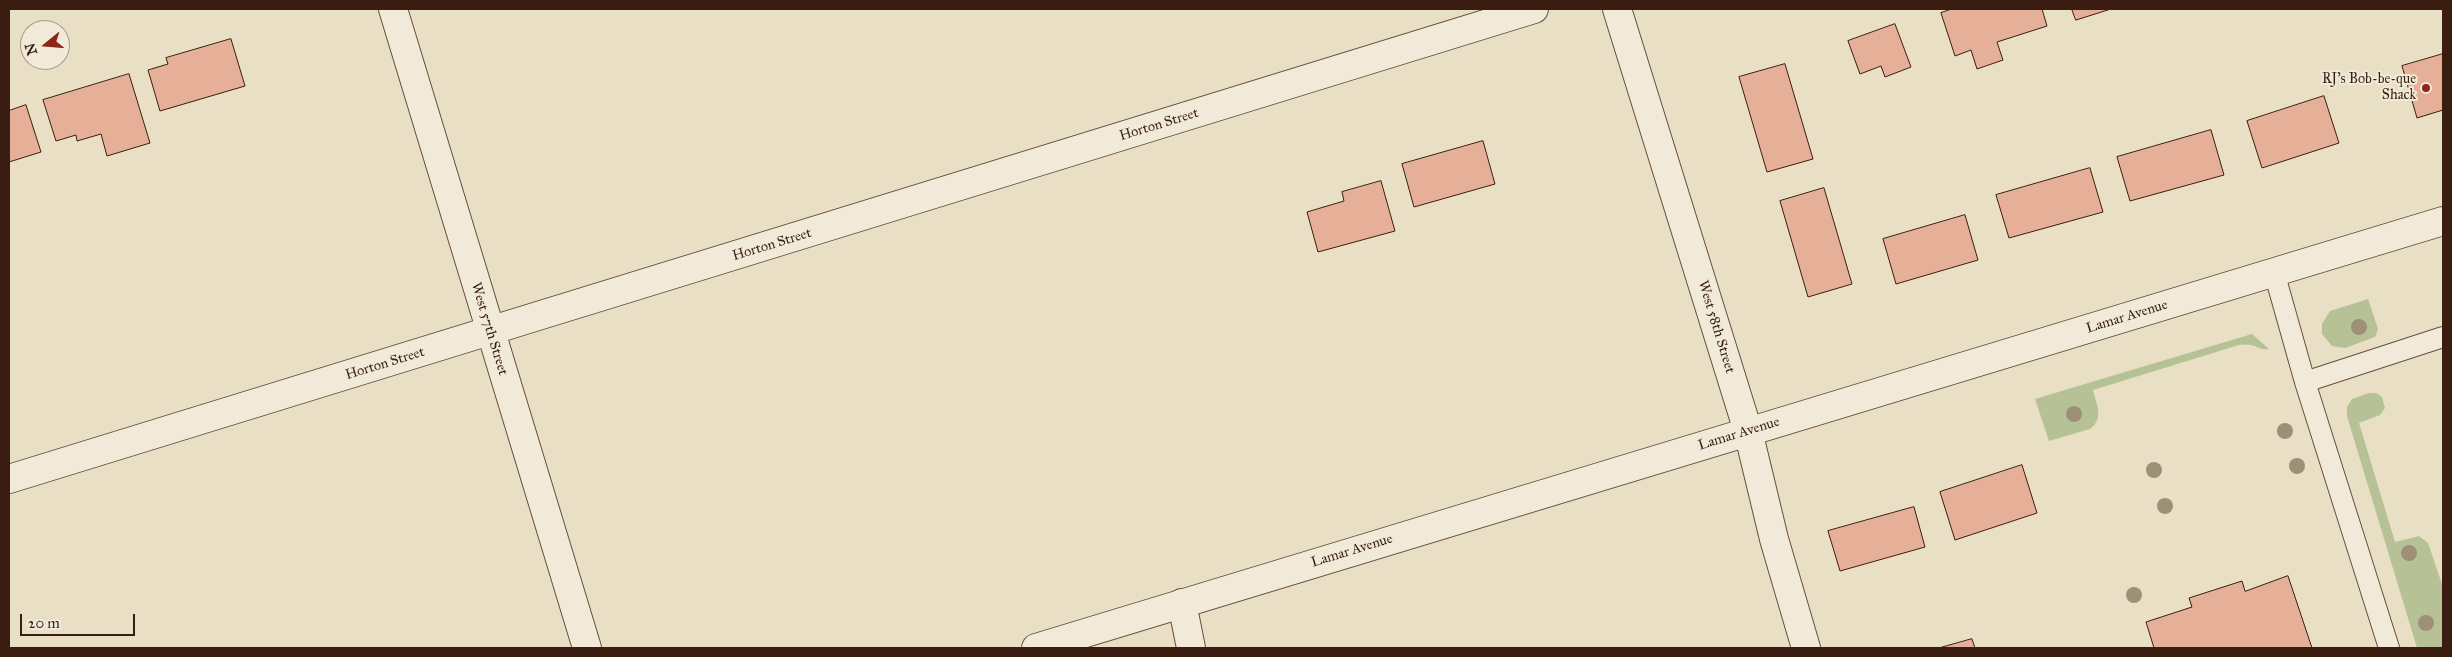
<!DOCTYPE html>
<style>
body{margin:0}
#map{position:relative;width:2452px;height:657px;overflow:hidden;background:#e9dfc5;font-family:"IM FELL Great Primer",serif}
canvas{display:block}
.frame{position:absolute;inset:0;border:10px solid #3a1d10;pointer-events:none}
.north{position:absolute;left:20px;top:20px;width:50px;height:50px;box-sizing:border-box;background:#f1ead9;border:1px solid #a89889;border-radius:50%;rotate:253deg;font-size:14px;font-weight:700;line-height:20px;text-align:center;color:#3a1d10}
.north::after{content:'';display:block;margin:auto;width:18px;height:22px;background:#8f2418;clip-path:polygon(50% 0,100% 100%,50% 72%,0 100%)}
.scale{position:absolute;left:20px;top:614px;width:115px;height:22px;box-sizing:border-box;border:2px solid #3a1d10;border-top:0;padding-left:6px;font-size:15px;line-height:18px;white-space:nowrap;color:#3a1d10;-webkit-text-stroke:4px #f1ead9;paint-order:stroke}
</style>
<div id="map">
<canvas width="2452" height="657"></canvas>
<div class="frame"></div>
<div class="north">N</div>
<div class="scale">20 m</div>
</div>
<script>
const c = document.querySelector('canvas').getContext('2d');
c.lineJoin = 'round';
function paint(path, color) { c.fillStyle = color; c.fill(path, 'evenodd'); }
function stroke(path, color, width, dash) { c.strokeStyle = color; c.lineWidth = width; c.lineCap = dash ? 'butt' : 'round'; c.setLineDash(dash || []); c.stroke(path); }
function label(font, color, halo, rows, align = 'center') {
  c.font = font + ' "IM FELL Great Primer",serif'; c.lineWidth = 4; c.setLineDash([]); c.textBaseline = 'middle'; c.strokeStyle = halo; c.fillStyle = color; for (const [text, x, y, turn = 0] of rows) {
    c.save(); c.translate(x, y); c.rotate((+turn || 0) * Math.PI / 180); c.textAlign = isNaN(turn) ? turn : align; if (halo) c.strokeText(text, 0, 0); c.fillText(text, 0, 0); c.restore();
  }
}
const green = new Path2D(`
 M2368 299 2378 329 2375 337 2345 348 2332 346 2322 334V324L2330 311Z
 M2252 334 2269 349C2258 351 2256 342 2239 345L2093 390C2096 404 2105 418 2090 429L2049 441 2035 399Z
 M2369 393H2376L2382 397 2385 408 2380 415 2359 423 2395 542 2419 536 2428 543 2443 587V648H2417L2347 416V407L2352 399Z`);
const building = new Path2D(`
 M1952 9H2042L2047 26 1997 42 2003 60 1977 69 1971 50 1955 56 1941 13Z
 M2072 9H2111L2076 20Z
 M1895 24 1911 67 1885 77 1881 66 1860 74 1848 41Z
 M231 39 245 86 160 111 148 70 168 64 166 58Z
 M2443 54V110L2417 118 2402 66Z
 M1785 64 1813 159 1767 172 1739 77Z
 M129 74 150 143 107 156 101 134 77 141 76 135 56 141 43 100Z
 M2324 96 2339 143 2262 168 2247 121Z
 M26 105 41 152 9 162V111Z
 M2211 130 2224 175 2130 201 2117 157Z
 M1483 141 1495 184 1414 207 1402 164Z
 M2090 168 2103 212 2009 238 1996 195Z
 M1381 181 1395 231 1318 252 1307 212 1344 201 1342 192Z
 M1824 188 1852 284 1808 297 1780 201Z
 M1965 215 1978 260 1896 284 1883 239Z
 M2022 465 2037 513 1955 540 1940 492Z
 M1914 507 1925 547 1840 571 1828 531Z
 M2288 576 2312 648H2154L2146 622 2192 607 2189 598 2242 581 2245 591Z
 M1972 639 1975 648H1939Z`);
const service = new Path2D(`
 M2274 272 2305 382 2389 648
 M2305 382 2443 337`);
const minor = new Path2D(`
 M393 9 587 648
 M1617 9 1748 431 1774 539 1806 648
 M9 479 1534 9
 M1182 603 1191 648`);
const tertiary = new Path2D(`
 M1036 648 2443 221`);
const trees = [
 [2359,327],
 [2074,414],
 [2285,431],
 [2297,466],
 [2154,470],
 [2165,506],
 [2409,553],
 [2134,595],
 [2426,623]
];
const markers = [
 [2426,88,5,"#8f2418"]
];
const poiNames = [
 ["RJ's Bob-be-que",2416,80],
 ["Shack",2416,96]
];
const streetNames = [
 ["Horton Street",1159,125,-17],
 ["Horton Street",772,245,-17],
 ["Lamar Avenue",2127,317,-17],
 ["West 58th Street",1716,327,73],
 ["West 57th Street",489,329,73],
 ["Horton Street",385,364,-17],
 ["Lamar Avenue",1739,434,-17],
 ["Lamar Avenue",1352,551,-17]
];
paint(green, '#b6c295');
paint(building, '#e6b098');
stroke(building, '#3a1d10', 1);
stroke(service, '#664e3d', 22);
stroke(minor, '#664e3d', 30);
stroke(tertiary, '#664e3d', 30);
stroke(service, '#f1ead9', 20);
stroke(minor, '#f1ead9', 28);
stroke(tertiary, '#f1ead9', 28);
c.fillStyle = '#9d9077';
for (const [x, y] of trees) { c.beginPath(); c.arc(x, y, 8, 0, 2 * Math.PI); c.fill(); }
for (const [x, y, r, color] of markers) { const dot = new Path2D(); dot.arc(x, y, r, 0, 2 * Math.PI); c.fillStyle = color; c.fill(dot); stroke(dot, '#f1ead9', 2); }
label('14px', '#3a1d10', '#f1ead9', poiNames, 'right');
label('14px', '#3a1d10', '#f1ead9', streetNames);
</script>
